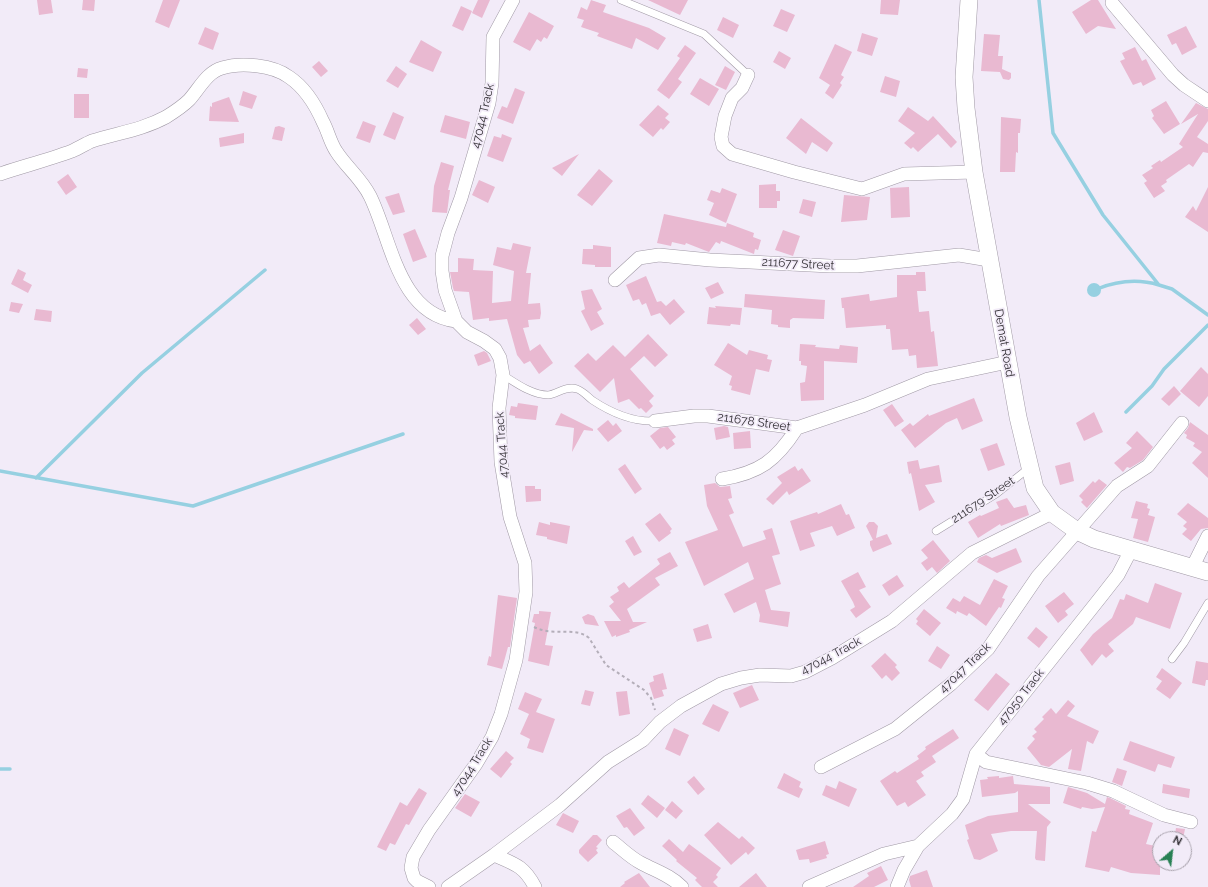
<!DOCTYPE html>
<style>
body{margin:0}
#map{position:relative;width:1208px;height:887px;overflow:hidden;background:#f2ebf8;font-family:Raleway,sans-serif}
canvas{display:block}
.north{position:absolute;left:1152px;top:831px;width:40px;height:40px;box-sizing:border-box;background:#f2ebf8;border:1px solid #a7a1ab;border-radius:50%;rotate:28deg;font-size:11px;font-weight:700;line-height:16px;text-align:center;color:#363338}
.north::after{content:'';display:block;margin:auto;width:14px;height:18px;background:#288054;clip-path:polygon(50% 0,100% 100%,50% 72%,0 100%)}
</style>
<div id="map">
<canvas width="1208" height="887"></canvas>
<div class="north">N</div>
</div>
<script>
const c = document.querySelector('canvas').getContext('2d');
c.lineJoin = 'round';
function paint(path, color) { c.fillStyle = color; c.fill(path, 'evenodd'); }
function stroke(path, color, width, dash) { c.strokeStyle = color; c.lineWidth = width; c.lineCap = dash ? 'butt' : 'round'; c.setLineDash(dash || []); c.stroke(path); }
function label(font, color, halo, rows, align = 'center') {
  c.font = font + ' Raleway,sans-serif'; c.lineWidth = 3.5; c.setLineDash([]); c.textBaseline = 'middle'; c.strokeStyle = halo; c.fillStyle = color; for (const [text, x, y, turn = 0] of rows) {
    c.save(); c.translate(x, y); c.rotate((+turn || 0) * Math.PI / 180); c.textAlign = isNaN(turn) ? turn : align; if (halo) c.strokeText(text, 0, 0); c.fillText(text, 0, 0); c.restore();
  }
}
const water = new Path2D(`
 M1087 290a7 7 0 1 1 14 0a7 7 0 1 1-14 0Z`);
const stream = new Path2D(`
 M1039 0 1053 133 1103 215 1159 285 1172 289 1208 315
 M1097 289C1117 281 1139 279 1159 285
 M1126 412 1152 386 1164 369 1208 325
 M0 471 193 506 403 434
 M36 478 142 373 265 270
 M0 769H10`);
const building = new Path2D(`
 M37 0H51L53 13 39 15Z
 M83 0H95L94 11 82 10Z
 M163 0H180L169 28 155 22Z
 M478 0H490L482 18 472 13Z
 M591 0 606 5 603 12 649 28 666 38 658 50 636 38 632 49 597 36 599 33 581 27 584 20 577 18 581 7 587 10Z
 M648 0H688L680 15Z
 M881 0H900L898 15 880 14Z
 M1091 0H1098L1116 29 1098 26 1086 34 1072 12Z
 M461 6 472 11 463 31 452 26Z
 M781 9 795 15 787 32 773 26Z
 M529 12 554 26 547 39 544 37 541 42 537 39 530 51 513 42Z
 M723 17 739 25 733 38 717 30Z
 M1186 26 1197 47 1182 55 1176 43 1172 45 1167 35Z
 M205 27 219 33 213 50 198 44Z
 M862 33 878 38 872 56 857 51Z
 M984 34 1000 35 998 56H1003L1002 69 1011 73V78L1009 80 1003 79 1000 72 981 71Z
 M421 40 442 52 433 72 409 62Z
 M835 44 852 52 841 75 844 77 840 83 842 85 833 99 825 93 830 85 819 78Z
 M685 45 696 53 678 79 682 82 669 99 657 90 678 61 680 58 677 56Z
 M1135 47 1142 61 1146 59 1156 79 1143 86 1141 82 1133 85 1120 61 1125 59 1122 53Z
 M779 51 791 58 785 69 773 62Z
 M319 61 328 71 321 77 312 67Z
 M396 66 407 74 398 88 386 81Z
 M725 66 735 72 726 90 715 85Z
 M78 68 88 69 87 78 77 77Z
 M885 76 900 81 896 97 880 92Z
 M700 78 719 89 709 106 690 94Z
 M515 88 525 92 513 124 497 118 502 106 507 108Z
 M243 91 257 96 252 109 239 105Z
 M74 94H89V118H74Z
 M229 97 239 122 209 121 210 106 212 107V103Z
 M1166 101 1180 124 1164 134 1152 118 1154 116 1151 110Z
 M1196 103 1208 109V121L1197 137 1208 144V153L1203 152 1193 167 1189 164 1166 180 1167 182 1161 186 1165 191 1154 198 1144 183 1147 181 1142 175 1153 168 1151 166 1160 160 1161 162 1183 147 1179 144 1198 114 1181 124Z
 M658 105 669 114 665 118 670 122 663 130 661 128 653 137 639 125Z
 M908 107 928 121 933 116 957 142 951 148 938 134 918 152 913 147 911 149 904 143 915 133 898 121Z
 M393 112 404 117 395 140 383 135Z
 M445 115 470 122 466 139 440 132Z
 M1001 117 1021 119 1020 133H1018V153L1016 152 1015 172H1000Z
 M801 118 833 143 827 152 812 142 806 154 786 138Z
 M363 121 376 126 370 143 356 138Z
 M279 126 285 128 282 141 272 139 275 127Z
 M244 133V143L220 147 219 138Z
 M502 134 512 138 503 162 487 156 494 136 501 138Z
 M579 154 562 176 552 168Z
 M441 162 454 166 448 190H450L447 213 432 212 434 186Z
 M599 169 613 181 592 206 577 195Z
 M68 174 77 187 66 195 57 182Z
 M479 180 495 187 488 203 472 195Z
 M776 184V191H780V201H777V208H759V185Z
 M909 187 910 217 891 218 890 188Z
 M1208 187V232L1185 217 1193 206 1196 211Z
 M722 188 737 194 726 223 709 215 714 203 707 200 711 190 720 193Z
 M399 193 405 212 393 215 385 197Z
 M844 195 870 197 867 220 841 222Z
 M803 199 816 202 812 217 799 213Z
 M664 214 726 227 727 223 754 233 753 237 761 240 758 250 755 249 754 254 721 241 720 244 716 242 709 252 686 243 685 245 672 242 671 246 657 243Z
 M415 229 427 257 413 262 403 234Z
 M783 230 800 236 793 256 775 250Z
 M513 243 531 247 526 273H531L528 304 540 303 541 313 540 319 528 320 529 327 523 328 530 351 540 344 553 363 539 374 530 361 524 364 517 355 507 319 489 321V318L473 320 469 292 454 291 453 288 450 272H458V258L474 259 473 270 493 271 492 303 511 301 514 271 493 265 497 247 511 250Z
 M593 245 611 247V267H595V265L582 264 583 249H593Z
 M18 269 26 273 23 280 32 285 28 293 11 284Z
 M916 272H925L926 291H917L919 312 929 311 931 332 934 331 938 366 917 368 916 355 909 356 908 349 892 350 890 329H886V325L846 328 844 308H842L841 298 869 294 870 301 897 297V275H916Z
 M646 276 657 302 661 301 666 306 674 299 685 312 670 325 660 313 651 316 646 303 642 305 639 299 633 301 626 285Z
 M718 282 724 293 711 299 705 288Z
 M592 289 602 309 597 312 604 324 591 331 581 311 585 309 581 291Z
 M745 294 825 300 824 319 793 318 790 320V328L778 327V325L771 324 772 310 744 307Z
 M11 302 23 304 19 313 9 311Z
 M715 306 742 308 740 325 731 324 730 326 707 324 709 307 716 308Z
 M36 309 52 311 51 322 34 320Z
 M417 318 426 329 418 335 409 325Z
 M648 334 668 355 655 367 644 356 630 369 654 396 649 401 653 406 646 413 641 408 639 409 629 399 618 403 614 378 600 392 574 366 588 353 596 361 613 345 625 357Z
 M728 343 747 355 749 350 768 355 767 359 772 360 769 372 756 369 750 395 731 390 732 386 729 385 732 376 714 365Z
 M800 344 816 345 815 347 839 349 840 345 858 347 857 363 824 361V400L801 401 800 383 805 382 807 366 801 365V361H799Z
 M484 351 487 353 491 361 478 366 474 355Z
 M1201 367 1208 374V396L1199 407 1180 391Z
 M1174 386 1181 394 1169 406 1161 399Z
 M974 398 983 421 962 430 957 418 946 423 915 448 901 430 910 423 913 426 928 414 929 416Z
 M518 403 538 406 536 420 515 418V416L509 415 511 406 517 407Z
 M892 404 904 421 895 427 883 410Z
 M1094 412 1103 432 1084 441 1076 423Z
 M561 413 593 429V431L584 430 572 452 574 428 555 425Z
 M608 420 613 426 616 423 622 431 608 442 597 429Z
 M1190 422 1208 435V478L1192 463 1202 452 1193 446 1195 443 1186 438 1187 435 1184 433 1188 428Z
 M724 426 728 427 730 437 716 440 714 428Z
 M668 427 676 437 672 440 675 444 667 450 664 446 660 449 650 436 660 428Z
 M750 431 751 448 734 449 733 433Z
 M1137 431 1153 447 1143 460 1130 468 1127 467 1123 472 1114 463 1132 448 1126 443Z
 M997 443 1005 465 988 471 980 449Z
 M918 460 920 469 939 465 942 482 925 485 935 502 919 511 911 473 909 474 907 462Z
 M1070 462 1074 481 1060 485 1055 466Z
 M625 464 642 489 635 494 618 469Z
 M795 466 798 471 802 468 811 481 789 495 787 491 773 505 766 499 782 483 777 477Z
 M1099 479 1107 485 1087 508 1081 502 1083 500 1079 496 1093 481 1095 483Z
 M715 483 720 487 730 486 732 498 728 499 734 513 729 515 743 547 766 539 763 531 772 528 780 554 772 556 781 584 765 590 771 610 790 612 788 627 759 622 760 615 756 602 734 613 724 594 754 579 748 562 704 586 685 542 718 530 707 506 704 485Z
 M525 486H535V489H541V501L526 502Z
 M1007 498 1014 508 1026 505 1029 515 1001 526 1000 524 978 538 968 522 980 515 981 516 999 508 996 502Z
 M1136 501 1148 504 1147 508 1150 509 1148 515 1155 517 1148 542 1133 538 1138 519 1131 518Z
 M1188 503 1208 518V528L1201 529 1191 541 1182 534 1187 529 1183 526 1187 522 1177 514Z
 M841 504 846 515 849 514 855 528 837 536 832 526 810 533 815 546 800 551 790 521 817 512 818 514Z
 M660 513 672 529 670 531 671 533 659 542 645 524Z
 M539 522 550 525V522L570 526 567 544 547 539V537L536 535Z
 M869 522H874L878 526 876 538 887 534 892 544 873 552 870 545V541L873 540 866 526Z
 M633 536 642 552 634 556 625 541Z
 M933 540 950 561 937 573 932 567 927 571 921 563 928 558 921 550Z
 M1016 548 1022 562 997 573 977 562 979 558 986 555 992 558Z
 M670 552 678 566 655 578 660 585 627 609 633 622H647L629 630 630 632 616 637V635L612 637 604 621H621L609 606 614 602 610 597 619 591 617 587 624 582 629 588 660 564 657 559Z
 M858 572 866 587 859 590 871 607 856 618 850 610 855 607 853 602 841 581Z
 M897 575 904 586 889 596 882 585Z
 M994 579 1008 586 1002 598 1005 599 1001 608 999 607 986 626 969 613 967 616 957 611 956 614 946 608 953 598 960 602 964 596 980 605Z
 M1155 583 1182 593 1170 629 1136 617 1133 624 1108 644 1114 651 1106 658 1102 654 1092 666 1080 650 1093 634 1112 618 1120 599 1124 600 1126 594 1148 603Z
 M1064 592 1074 604 1065 611 1068 615 1058 623 1045 606Z
 M498 595 517 598 510 647H508L502 669 487 665 489 656 491 657Z
 M924 609 941 623 930 636 916 624 918 621 916 619Z
 M539 611 551 612 545 645 553 646 549 666 528 661 535 623 532 622 534 614H539Z
 M588 614 594 616 599 626 585 624 582 617Z
 M708 624 712 638 697 642 693 629Z
 M1036 627 1048 637 1039 648 1027 638Z
 M937 646 950 655 941 669 928 661Z
 M885 653 897 665 895 667 900 673 892 681 886 675 882 679 871 666Z
 M1196 661 1208 663V680H1206L1205 686 1192 683Z
 M1162 668 1182 683 1170 699 1156 689 1162 681 1156 677Z
 M663 673 667 689 662 690 664 696 654 699 649 683 654 681 653 676Z
 M996 673 1010 684 988 711 974 700Z
 M752 685 759 700 740 708 733 693Z
 M585 690 594 692 590 706 581 704Z
 M627 691 630 714 619 716 616 692Z
 M525 692 542 699 536 712 555 719 543 753 527 748 530 739 520 734 529 714 518 709Z
 M1068 700 1075 706 1067 716 1099 731 1093 744 1087 741 1081 771 1068 769 1072 749 1049 767 1041 765 1027 748 1035 739 1032 736 1037 732 1034 729 1044 719 1042 717 1051 708 1056 714Z
 M713 704 729 712 719 732 702 724Z
 M674 728 689 735 680 756 665 749Z
 M953 729 959 738 932 756 936 762 921 772 924 776 916 781 926 795 908 807 905 802 897 806 880 781 895 771 897 773 919 759 917 756 926 749 925 747Z
 M1130 741 1175 757 1171 768 1158 764 1155 772 1123 760Z
 M506 751 514 758 510 762 512 764 501 778 490 769Z
 M1117 768 1127 771 1122 786 1112 782Z
 M784 773 801 782 799 787 803 789 799 798 777 788Z
 M694 776 705 789 698 795 687 782Z
 M999 776V778L1013 776 1014 784 1050 787V804H1028L1051 822 1047 827 1045 861 1036 860 1035 858 1037 831H1011L991 834 998 851 980 860 974 859 967 840 969 839 965 825 988 816 1018 812V791L1015 793 982 797 980 780 988 779 987 777Z
 M839 781 857 789 849 807 822 795 826 785 836 789Z
 M1163 784 1190 789 1189 798 1162 793Z
 M1068 787 1087 793 1105 804 1107 797 1110 798 1126 806 1125 809 1130 810 1129 814 1153 823 1146 844 1160 847V875L1131 873 1111 867 1109 872 1085 867 1092 831 1096 832 1105 807 1092 809 1082 807 1081 809 1063 803Z
 M419 788 427 793 409 825 406 824 395 845 390 843 386 851 377 847 400 802 407 806Z
 M465 794 480 802 471 817 455 808Z
 M648 795 665 808 657 818 641 804Z
 M672 801 683 811 676 819 665 810Z
 M630 808 645 828 634 836 627 827 624 828 616 816Z
 M563 813 579 821 573 833 556 825Z
 M718 822 739 839 742 836 755 848 748 855 746 852 731 865 704 835Z
 M1176 828 1185 829 1183 839H1174Z
 M593 835H597L602 840 596 847 598 848 596 850 598 853 588 862 579 853V850Z
 M669 839 683 852 689 844 721 868 716 875 718 877 713 882 718 887H702L695 880 697 878 676 861 677 860 662 846Z
 M825 841 829 854 826 855 827 858 810 863 809 859 799 860 796 850Z
 M881 866 888 880 874 887H853L869 876 867 873Z
 M927 870 933 887H911L909 880 910 876Z
 M639 873 650 887H620L625 883 624 882Z
 M756 873 767 887H739Z`);
const path = new Path2D(`
 M534 627C554 637 575 626 589 638L606 665 644 690 651 698 655 710`);
const service = new Path2D(`
 M621 0 704 34 748 75
 M503 375C516 383 532 395 548 395 557 394 567 385 577 389 583 391 587 396 592 400 610 412 633 422 655 421
 M936 531 996 494 1029 468
 M1172 659 1184 643 1208 603`);
const minor = new Path2D(`
 M1112 3 1173 75 1184 85 1208 101
 M748 75 742 88 732 98 725 116 721 137 723 146 732 154 794 172 862 189 904 174 974 172
 M0 174C24 166 48 160 72 151 79 148 85 144 92 141 117 133 142 130 166 117 174 112 183 106 189 100 199 89 207 72 222 68 241 62 273 65 289 77 304 87 316 106 323 122 328 131 330 142 336 151 346 167 361 178 370 196 391 238 398 314 456 321
 M615 280 639 258 659 255 710 260 830 266H857L959 255 989 260
 M655 421 694 416H708L797 428 865 405 928 379 1008 362
 M722 479C759 473 776 461 797 428
 M1192 568 1208 536
 M976 754 986 762 1087 783 1113 791 1164 815 1191 822
 M821 767 895 729 951 684 988 649 1038 576 1117 486 1148 466 1182 423
 M613 842C622 849 631 858 641 863 656 871 670 875 682 887
 M494 855C515 864 524 866 535 887
 M429 887 417 881 414 878 411 868 413 857 429 830 476 764 492 737 501 714 516 660 526 592 525 563 510 517 501 462 499 408 503 375 500 358 495 349 484 341 467 332 456 321 445 290 442 271V256L448 233 461 198 489 103 492 83 493 37 513 0
 M448 887 494 855 560 805 608 762 643 740 660 722 681 706 721 684 741 678 760 675 791 676 805 672 832 658 892 621 972 553 1052 513
 M809 887 884 854 918 846
 M897 887 904 870 918 846 952 814 963 799 976 754 1100 598 1118 575 1131 550`);
const tertiary = new Path2D(`
 M969 0 964 77 966 108 974 172 1018 417 1035 488 1052 513 1077 531 1094 539 1208 572`);
const streetNames = [
 ["47044 Track",483,116,-77],
 ["211677 Street",798,264,3],
 ["Demat Road",1004,343,80],
 ["211678 Street",754,422,8],
 ["47044 Track",502,445,-94],
 ["211679 Street",983,500,-34],
 ["47044 Track",831,656,-28],
 ["47047 Track",965,668,-44],
 ["47050 Track",1021,697,-52],
 ["47044 Track",472,767,-58]
];
paint(water, '#96d0e1');
stroke(stream, '#96d0e1', 3.5);
paint(building, '#e9b9d1');
stroke(service, '#a099a5', 8);
stroke(minor, '#a099a5', 14);
stroke(tertiary, '#a099a5', 18);
stroke(path, '#b4aeb9', 2, [3, 3]);
stroke(service, '#fff', 7);
stroke(minor, '#fff', 13);
stroke(tertiary, '#fff', 17);
label('12px', '#363338', '#f2ebf8', streetNames);
</script>
